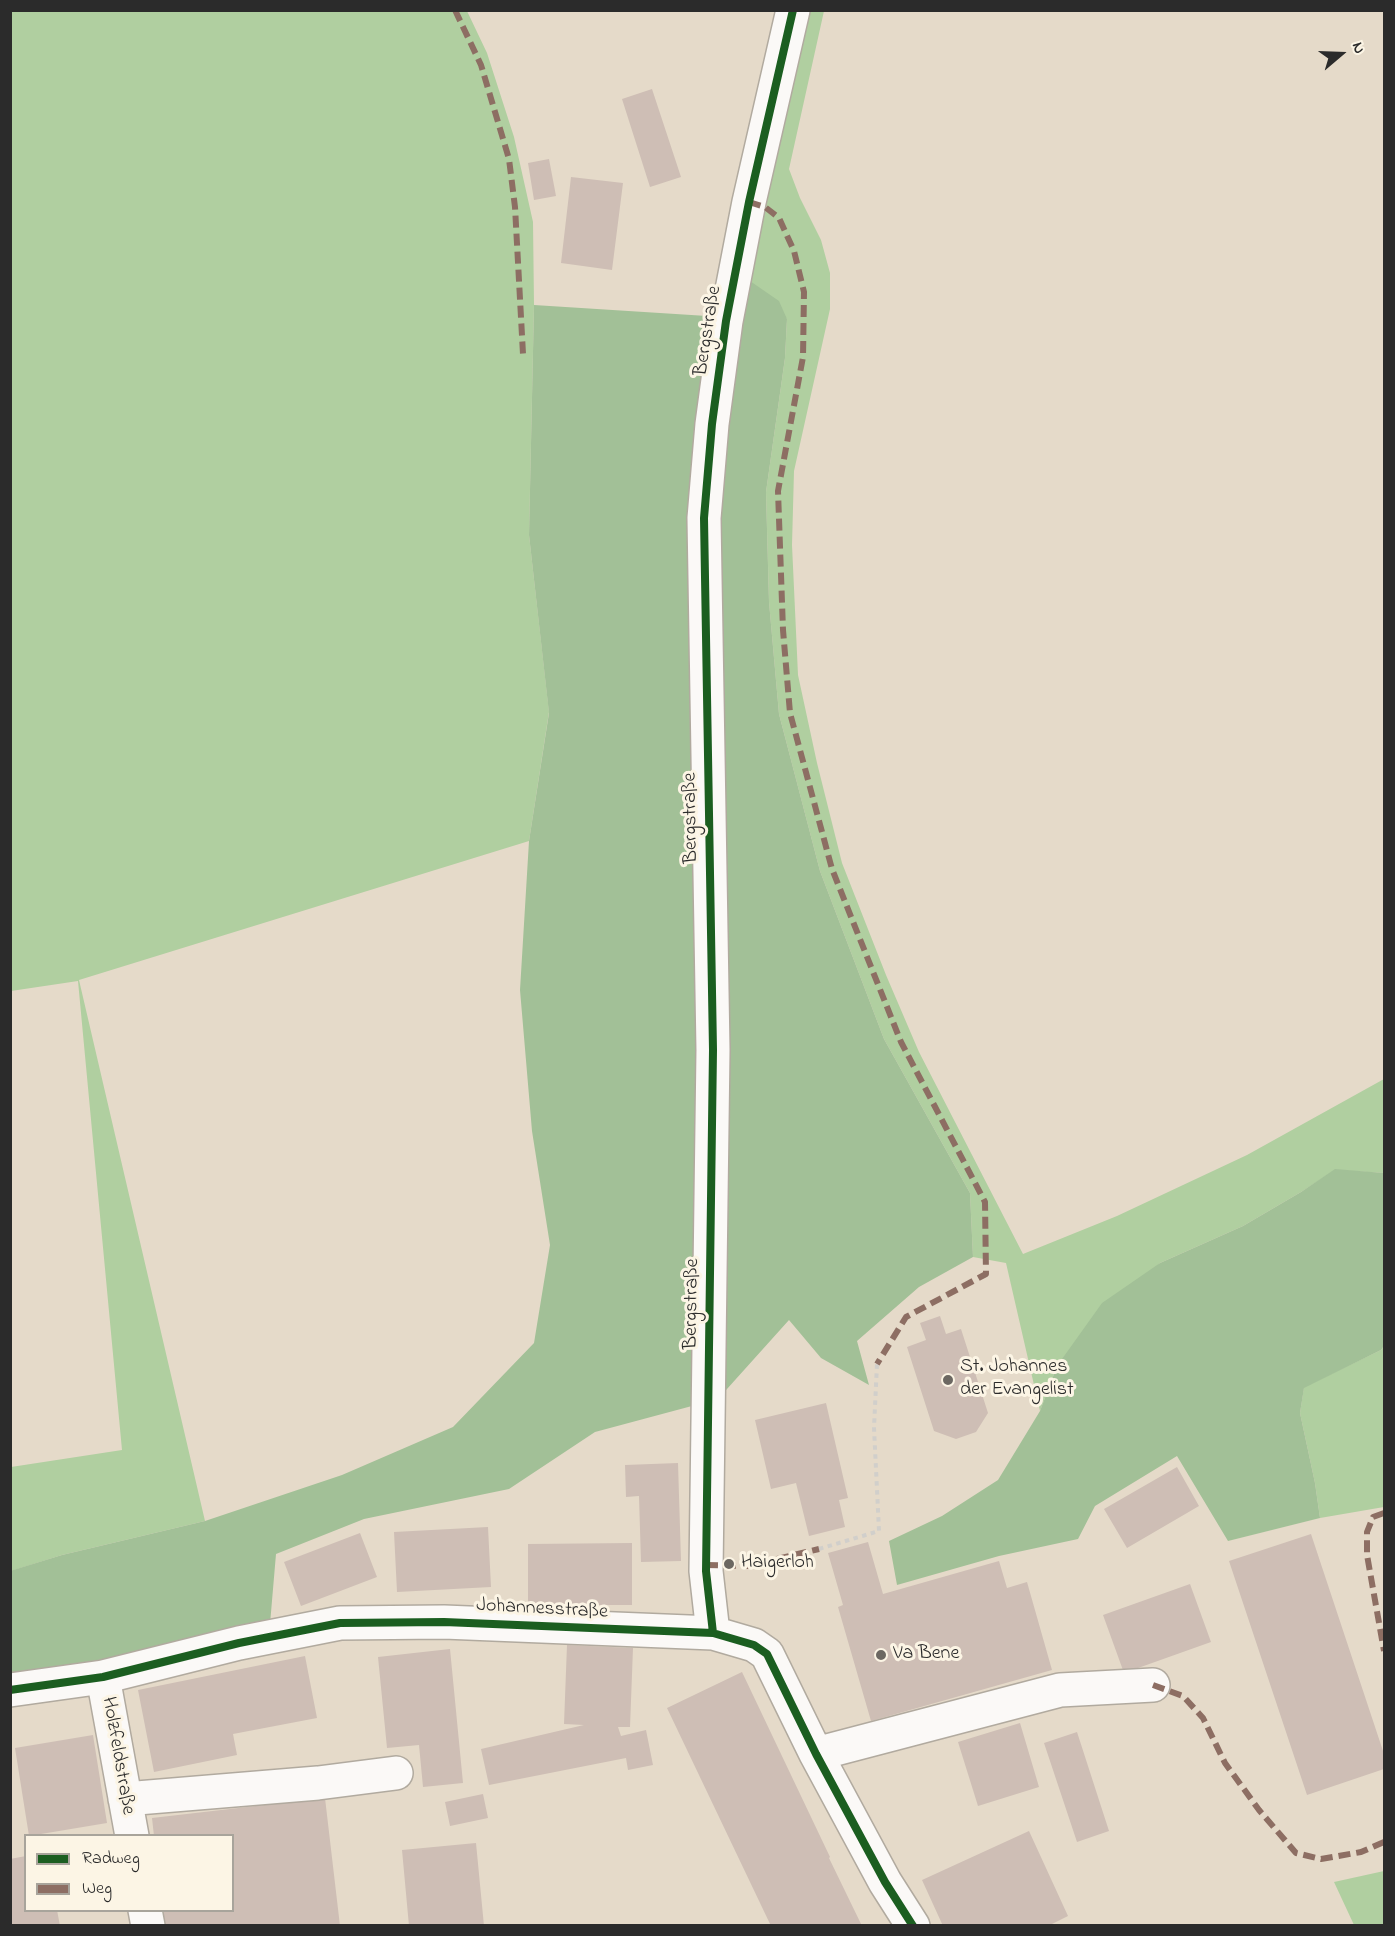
<!DOCTYPE html>
<meta charset="utf-8">
<style>
body{margin:0}
#map{position:relative;width:1395px;height:1936px;overflow:hidden;background:#e5dac9;font-family:"Indie Flower",sans-serif}
canvas{display:block}
.frame{position:absolute;inset:0;border:12px solid #2b2b2b;pointer-events:none}
.legend{position:absolute;left:24px;top:1834px;width:210px;height:78px;box-sizing:border-box;background:#fcf5e5;border:2px solid #a8a49b;margin:0;padding:8px 10px;list-style:none;font-size:18px;color:#2b2b2b}
.legend li{display:flex;align-items:center;gap:12px;height:30px}
.legend b{width:30px;border:2px solid #a8a49b}
.north{position:absolute;left:1311px;top:24px;width:60px;height:60px;-webkit-text-stroke:4px #fcf5e5;paint-order:stroke;rotate:71deg;font-size:16px;font-weight:700;line-height:24px;text-align:center;color:#2b2b2b}
.north::after{content:'';display:block;margin:auto;width:21px;height:27px;background:#2b2b2b;clip-path:polygon(50% 0,100% 100%,50% 72%,0 100%)}
</style>
<div id="map">
<canvas width="1395" height="1936"></canvas>
<div class="frame"></div>
<ul class="legend">
<li><b style="height:8px;background:#1b5e20"></b>Radweg</li>
<li><b style="height:8px;background:#8d6e63"></b>Weg</li>
</ul>
<div class="north">N</div>
</div>
<script>
const c = document.querySelector('canvas').getContext('2d');
c.lineJoin = 'round';
function paint(path, color) { c.fillStyle = color; c.fill(path, 'evenodd'); }
function stroke(path, color, width, dash) { c.strokeStyle = color; c.lineWidth = width; c.lineCap = dash ? 'butt' : 'round'; c.setLineDash(dash || []); c.stroke(path); }
function label(font, color, halo, rows, align = 'center') {
  c.font = font + ' "Indie Flower",sans-serif'; c.lineWidth = 6; c.setLineDash([]); c.textBaseline = 'middle'; c.strokeStyle = halo; c.fillStyle = color; for (const [text, x, y, turn = 0] of rows) {
    c.save(); c.translate(x, y); c.rotate((+turn || 0) * Math.PI / 180); c.textAlign = isNaN(turn) ? turn : align; if (halo) c.strokeText(text, 0, 0); c.fillText(text, 0, 0); c.restore();
  }
}
const green = new Path2D(`
 M11 11H467L487 53 514 137 533 222 534 305 529 535 549 712 529 841 79 980 205 1521 62 1555 11 1571V1467L122 1450 78 981 11 991Z
 M807 11H824L789 169 800 198 821 240 830 273V309L794 471 792 545 798 675 817 763 842 863 886 975 919 1052 1023 1254 1117 1216 1247 1155 1384 1079V1173L1335 1170 1301 1192 1243 1226 1160 1263 1057 1366 1040 1411 1006 1263 973 1257 970 1193 884 1039 820 871 779 714 769 602 766 492 785 358 787 319 750 281 796 58Z
 M1384 1346V1507L1320 1518 1315 1483 1300 1413 1304 1387 1381 1350Z
 M1384 1871V1925H1354L1334 1882Z`);
const forest = new Path2D(`
 M750 281 779 301 787 319 785 358 766 492 769 602 779 714 820 871 884 1039 970 1193 973 1257 919 1287 857 1341 869 1385 821 1358 789 1320 718 1399 595 1432 509 1489 364 1519 276 1554 270 1624 87 1666 11 1676 10 1571 62 1555 205 1521 342 1475 453 1427 534 1343 550 1245 532 1131 520 990 529 841 549 713 529 535 534 305 707 316Z
 M1335 1169 1384 1173V1346L1381 1350 1304 1388 1300 1413 1315 1483 1320 1518 1228 1541 1177 1456 1095 1506 1078 1539 999 1556 897 1585 889 1541 942 1516 998 1480 1040 1411 1057 1366 1102 1303 1160 1263 1243 1226 1301 1192Z`);
const building = new Path2D(`
 M652 89 681 177 650 187 622 99Z
 M549 159 556 196 534 200 528 163Z
 M571 177 623 183 612 270 561 263Z
 M940 1316 946 1334 961 1329 988 1413 976 1432 956 1439 934 1431 907 1347 926 1340 920 1323Z
 M826 1403 848 1498 839 1500 845 1527 809 1536 796 1483 771 1489 755 1420Z
 M678 1463 681 1561 641 1562 639 1496 626 1497 625 1465Z
 M1177 1467 1199 1506 1127 1548 1104 1509Z
 M488 1527 491 1587 397 1592 394 1532Z
 M360 1533 377 1577 301 1606 284 1562Z
 M1311 1534 1384 1754V1769L1307 1795 1229 1561Z
 M868 1542 883 1594 999 1561 1007 1588 1027 1582 1052 1670 871 1721 838 1607 843 1605 828 1553Z
 M632 1543V1605H528V1544Z
 M1190 1584 1211 1642 1124 1673 1103 1615Z
 M567 1645 633 1648 630 1727H618L621 1736 646 1730 653 1765 628 1770 626 1758 489 1785 481 1749 584 1725 564 1724Z
 M450 1649 463 1783 423 1787 419 1745 387 1748 378 1657Z
 M305 1656 317 1718 233 1734 237 1755 154 1772 138 1690Z
 M742 1672 830 1857 829 1858 862 1926H771L667 1708Z
 M1020 1723 1039 1787 978 1806 958 1742Z
 M1077 1732 1109 1831 1077 1842 1044 1743Z
 M93 1735 107 1823 29 1836 15 1748Z
 M483 1794 488 1818 450 1826 445 1802Z
 M325 1798 340 1926H165L163 1910H232V1836H154L152 1818Z
 M1029 1831 1068 1916 1048 1926H943L922 1880Z
 M476 1843 484 1926H409L402 1850Z
 M26 1856V1910H57L60 1926H10V1859Z`);
const path = new Path2D(`
 M819 1549 879 1531 874 1428 877 1364`);
const minor = new Path2D(`
 M713 1633 706 1571 713 1050 704 518 712 424 726 321 749 202 793 10
 M103 1677 132 1836
 M10 1690 103 1677 239 1643 340 1623 444 1622 713 1633 754 1645 767 1654 816 1754 885 1882 913 1926
 M816 1754 1060 1690 1153 1685
 M125 1799 318 1783 396 1773
 M145 1910 148 1926`);
const quiet = new Path2D(`
 M455 10 481 65 509 159 515 207 523 354
 M749 202 765 207 779 218 794 251 804 292 803 357 778 491 783 630 790 713 832 869 901 1042 985 1202 986 1274 906 1317 877 1364
 M1384 1513 1373 1517 1367 1532V1555L1384 1651
 M706 1565 747 1566 819 1549
 M1153 1685 1183 1696 1203 1718 1225 1763 1259 1810 1296 1853 1321 1859 1361 1852 1384 1842`);
const cycleway = new Path2D(`
 M713 1633 706 1571 713 1050 704 518 712 424 726 321 749 202 793 10
 M10 1690 103 1677 239 1643 340 1623 444 1622 713 1633 754 1645 767 1654 816 1754 885 1882 913 1926`);
const markers = [
 [948,1380,6,"#6c6862"],
 [729,1564,6,"#6c6862"],
 [881,1655,6,"#6c6862"]
];
const streetNames = [
 ["Bergstraße",709,331,-81],
 ["Bergstraße",692,818,-91],
 ["Bergstraße",693,1304,-89],
 ["Johannesstraße",542,1610,3],
 ["Holzfeldstraße",117,1756,80]
];
const poiNames = [
 ["St. Johannes",960,1368],
 ["der Evangelist",960,1391],
 ["Haigerloh",741,1564],
 ["Va Bene",893,1655]
];
paint(green, '#b0cfa0');
paint(forest, '#a2c097');
paint(building, '#cebeb5');
stroke(minor, '#b1aa9f', 36);
stroke(path, '#d1cfcb', 4, [4.5, 4.5]);
stroke(minor, '#fbf9f7', 33);
stroke(quiet, '#8d6e63', 6, [12, 6]);
stroke(cycleway, '#1b5e20', 8);
for (const [x, y, r, color] of markers) { const dot = new Path2D(); dot.arc(x, y, r, 0, 2 * Math.PI); c.fillStyle = color; c.fill(dot); stroke(dot, '#fcf5e5', 2); }
label('20px', '#2b2b2b', '#fcf5e5', streetNames);
label('20px', '#2b2b2b', '#fcf5e5', poiNames, 'left');
</script>
